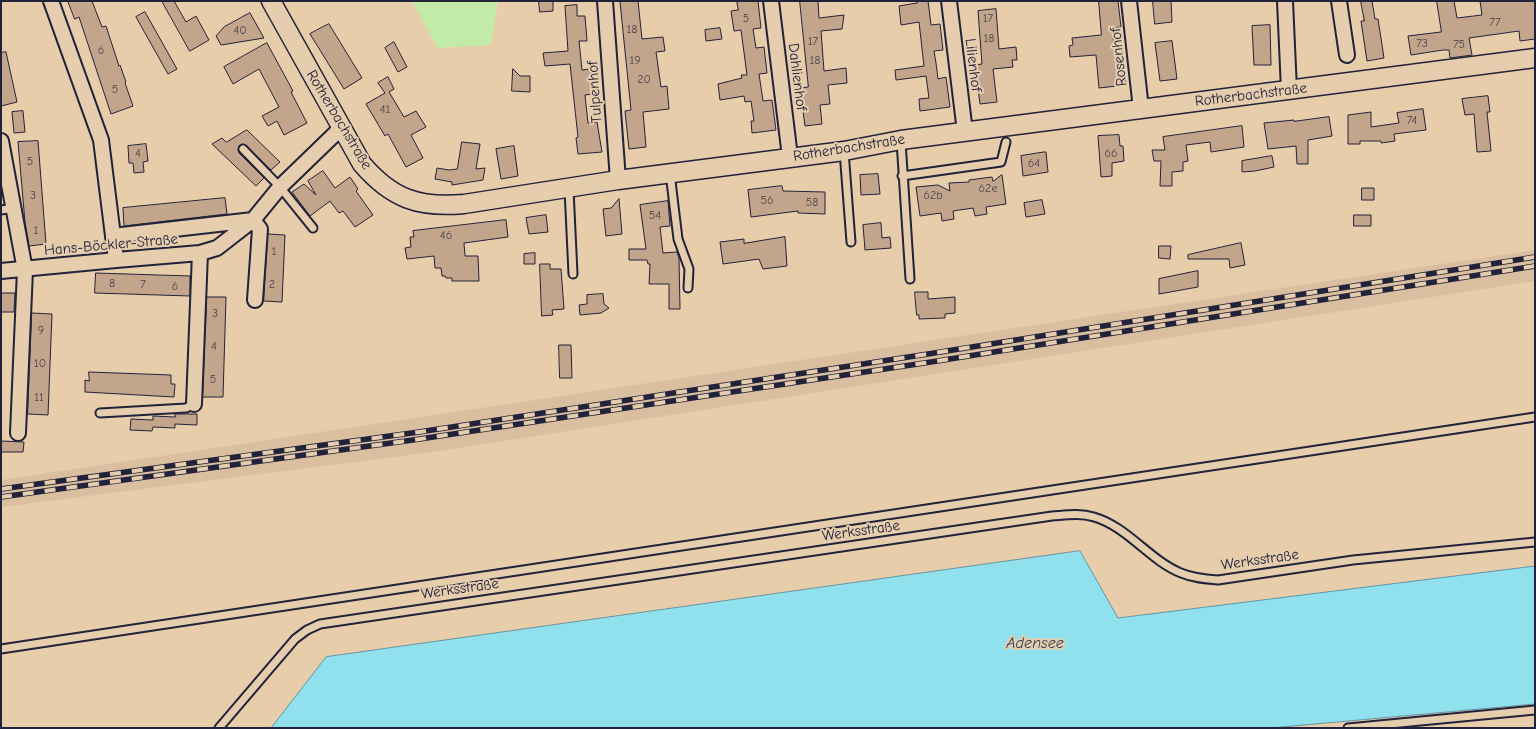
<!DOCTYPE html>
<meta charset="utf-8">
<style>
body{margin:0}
#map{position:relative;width:1536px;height:729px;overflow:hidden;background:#e8cdab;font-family:"Comic Neue",sans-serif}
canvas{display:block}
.frame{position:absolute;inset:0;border:2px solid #22223b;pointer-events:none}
</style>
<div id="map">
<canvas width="1536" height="729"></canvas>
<div class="frame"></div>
</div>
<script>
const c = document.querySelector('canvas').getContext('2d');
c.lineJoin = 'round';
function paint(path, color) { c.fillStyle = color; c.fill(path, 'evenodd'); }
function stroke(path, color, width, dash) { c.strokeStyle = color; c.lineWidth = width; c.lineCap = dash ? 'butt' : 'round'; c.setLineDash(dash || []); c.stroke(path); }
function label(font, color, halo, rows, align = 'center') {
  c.font = font + ' "Comic Neue",sans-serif'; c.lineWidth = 4; c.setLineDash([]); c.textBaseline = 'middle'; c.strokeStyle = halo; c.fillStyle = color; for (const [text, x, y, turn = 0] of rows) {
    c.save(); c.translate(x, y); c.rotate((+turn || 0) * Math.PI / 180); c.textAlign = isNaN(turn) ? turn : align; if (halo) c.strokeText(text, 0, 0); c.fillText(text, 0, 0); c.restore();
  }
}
const built = new Path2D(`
 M1535 250V281L426 453 1 507V480Z`);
const green = new Path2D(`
 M412 1H498L491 45 438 48Z`);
const water = new Path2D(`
 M1080 551 1118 618 1535 566V704L1271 728H271L326 657Z`);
const building = new Path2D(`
 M68 1H92L102 27 106 26 119 66 120 65 126 82 125 83 133 106 111 114 79 17 75 19Z
 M162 1H174L186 22 196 16 209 40 190 51Z
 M539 1H553V11L540 12Z
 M638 1 642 39 663 37 665 51 656 52 661 87 667 86 669 109 643 112 646 147 629 149 625 111 631 110 620 2Z
 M737 1H758L761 28 753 29 756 48 764 47 767 73 759 74 763 101 772 100 776 130 752 133 751 121H754L751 101 745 102 744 96 720 100 718 84 742 78 741 75H747L741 30 734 31 731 11 738 10Z
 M800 1H818L819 18 844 15 842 29 821 31 824 71 846 68 847 83 828 85 830 104 820 105 822 124 805 126 800 88 808 87Z
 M917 1H928L931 25 940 24 943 50 934 51 936 63 938 79 946 77 950 107 920 111 919 99 929 98 926 76 896 80 895 70 924 66 919 22 901 25 899 6 917 3Z
 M1099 1H1118L1121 27 1112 28 1114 47 1122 46 1126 85 1099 88 1096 55 1070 57 1069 46 1073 45 1072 38 1101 35Z
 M1153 1H1171L1172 22 1155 24Z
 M1361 1H1372L1375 19H1378L1384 58 1367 61 1361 21H1364Z
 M1437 1H1454L1457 18 1482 15 1480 1H1535V39L1520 41 1519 31 1469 38 1472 55 1450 58 1449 50H1443L1411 55 1408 36 1441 32Z
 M577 5V16H585L587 41H579L582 70 590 69 592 82 593 94 585 95 588 123 597 122 602 152 578 154 576 138 578 137 570 64 545 66 543 53 568 51 565 6Z
 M996 9 999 49 1016 47 1017 60H1012L1013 67 993 69 997 102 980 104 975 65 982 64 978 11Z
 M145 12 177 69 168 74 136 17Z
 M250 13 264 38 221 45 216 36 224 27Z
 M329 24 362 78 344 89 310 34Z
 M1270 25 1271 65H1254L1252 26Z
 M720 28 722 39 706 41 705 30Z
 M1172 41 1177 79 1160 81 1155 43Z
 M394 42 407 67 398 72 385 48Z
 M267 43 293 91 291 92 307 123 284 135 277 121 268 126 262 116 279 107 259 69 233 84 224 67Z
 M6 52 17 102 1 106V53Z
 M513 69 520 76H530V92L512 91Z
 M388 77 394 89 389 92 404 117 416 111 426 127 411 135 423 158 406 167 388 134 385 136 366 104 385 93 378 83Z
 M1488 96 1490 112H1487L1491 151 1477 152 1474 114 1465 115 1462 99Z
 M1423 109 1426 130 1394 134 1395 141 1381 143V141H1360V144H1348V115L1371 112V127L1399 123 1397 113Z
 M23 111 25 132 14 133 12 112Z
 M1329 117 1332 136 1308 140V164H1297L1296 146 1268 149 1264 123 1294 120V121Z
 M1242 126 1244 147 1211 152 1210 142 1186 145 1188 161 1183 162V171L1172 172V186H1160L1161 161H1154L1152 150H1165L1163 137Z
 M247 130 280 162 271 170 246 145 242 144 239 146 238 150 239 153 264 178 256 186 212 144 222 138 226 142Z
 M1119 135 1120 146H1123L1124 161 1112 163V176L1101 177 1098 136Z
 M38 141 46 244 29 246 25 222 18 142Z
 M462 142 480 144 476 169 485 168 483 180 452 185V182L435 179 437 168 449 170 457 169Z
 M146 144 148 161 143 162 144 172 134 173 133 163H129L128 146Z
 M514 146 518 176 501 179 496 149Z
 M1044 152H1046L1048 172 1023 176 1021 156Z
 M1272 156 1274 167 1255 171 1242 172V161Z
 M323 171 335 188 350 177 358 189 356 191 373 215 355 227 343 211 339 213 330 201 310 216 292 192 304 184 316 195 308 181Z
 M878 174 880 194 861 195 860 175Z
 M1002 175 1006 204 986 207 987 214 975 216 973 208 953 211 954 219 942 221 941 213 920 216 916 187 938 185 950 191 949 183 969 182V180L992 177 993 181Z
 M782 186 783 191 825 192V214L798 213V211L751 217 748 190Z
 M1362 188H1374V200H1362Z
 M225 198 227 214 124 226 123 208Z
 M619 199 622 234 606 236 603 209 611 208Z
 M1042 200 1045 214 1026 217 1024 203Z
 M668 201 670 226 660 227 663 253 677 252 679 258 680 309H669V284H649L650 264H648L647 260H629V249H646L640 205Z
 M546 215 548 232 529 234 526 218Z
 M1354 215H1371V226H1354Z
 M506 220 508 237 464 243 465 256H478L479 281H452V278H446L445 276H442L441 268H435L434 256 407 259 405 248 411 247 410 237H414L413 231Z
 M881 223 882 238 890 237 891 248 865 250 863 225Z
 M268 234 285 235 282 302 264 301Z
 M785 237 787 266 763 269 759 259 723 264 720 242 744 239V243Z
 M1241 243 1245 265 1230 268 1229 259H1188V255Z
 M1159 246H1171L1170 259 1159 258Z
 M535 253V264H524V254Z
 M540 264H550V269H561L564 309 552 310 553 315 542 316Z
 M1198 271V287L1159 294V279Z
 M96 273 190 276V296L95 293Z
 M915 292H928V299L955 297V313L945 314V318L919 319V315H917Z
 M1 293H15L14 312H1Z
 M603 294 604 304 609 308 601 313 580 315 579 305 587 304V295Z
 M207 297H226L223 397H203Z
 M32 313 52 314 48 415 28 414Z
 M559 345H571L572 378H560Z
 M89 372 171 375V384H175L174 397 85 392V380L89 381Z
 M175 414H197V425L175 424V428L153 427 152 431 130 430 131 419 153 420V416L175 417Z
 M1 441 24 442 23 452H1Z`);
const service = new Path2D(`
 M901 141 910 279
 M243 149 280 187 313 228
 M844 151 851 242
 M670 173 678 239 689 269 688 288
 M902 176 1001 162 1006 142
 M569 189 573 274
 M1 210 15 208
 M100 413 186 408 194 404
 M1 649 1535 417
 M219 728 295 639 307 630 320 624 1052 516C1067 515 1080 513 1094 517 1128 527 1149 560 1181 573 1193 578 1205 579 1218 580L1353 560 1535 542
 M1348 728 1535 710`);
const minor = new Path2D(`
 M51 1 101 140 116 260
 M605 1 618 180
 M771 1 790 157
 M949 1 965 132
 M1129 1 1141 109
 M1285 1 1289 90
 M1339 1 1347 55
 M1 141 25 270 18 433
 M253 220 260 229 255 300
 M113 236 253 220
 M1 271 116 260 200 253 217 248 253 220 280 187 341 128
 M194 404 200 253`);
const tertiary = new Path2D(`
 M271 1 362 164C392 199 419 208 464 204L618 180 844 151 901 140 1535 58`);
const rail = new Path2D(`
 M1 489 419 432 928 354 1535 257
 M1 497 420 439 931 362 1535 266`);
const numberNames = [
 ["5",746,19],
 ["17",988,19],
 ["77",1495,23],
 ["18",632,30],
 ["40",240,31],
 ["18",989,39],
 ["17",813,42],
 ["73",1422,44],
 ["75",1459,45],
 ["6",101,51],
 ["19",635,61],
 ["18",815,61],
 ["20",644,80],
 ["5",115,90],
 ["41",385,110],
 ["74",1412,121],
 ["4",138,154],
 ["66",1111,154],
 ["5",30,162],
 ["64",1034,164],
 ["62e",988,189],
 ["3",33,196],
 ["62b",933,196],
 ["56",767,201],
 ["58",812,203],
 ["54",655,216],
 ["1",36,231],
 ["46",446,236],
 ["1",274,252],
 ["8",112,284],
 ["7",143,285],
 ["2",272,285],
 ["6",175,287],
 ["3",215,314],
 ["9",41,331],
 ["4",214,347],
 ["10",40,364],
 ["5",213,380],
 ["11",39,398]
];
const streetNames = [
 ["Rosenhof",1119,57,-96],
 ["Lilienhof",973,65,83],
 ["Dahlienhof",797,77,83],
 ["Tulpenhof",595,92,-94],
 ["Rotherbachstraße",1251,95,-7],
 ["Rotherbachstraße",339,120,59],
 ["Rotherbachstraße",849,148,-9],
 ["Hans-Böckler-Straße",111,245,-5],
 ["Werksstraße",861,531,-8],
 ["Werksstraße",1260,560,-8],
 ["Werksstraße",460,589,-8]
];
const waterNames = [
 ["Adensee",1035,643]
];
paint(built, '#d9bea0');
paint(green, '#c2eba7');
paint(water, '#90e0ed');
stroke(water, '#6494a6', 1);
paint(building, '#c3a58c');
stroke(building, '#22223b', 1);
stroke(service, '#22223b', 11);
stroke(minor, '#22223b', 18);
stroke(tertiary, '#22223b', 21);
stroke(service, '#e5cdad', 7);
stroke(minor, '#e5cdad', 14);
stroke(tertiary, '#e5cdad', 18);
stroke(rail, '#22223b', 5.5);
stroke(rail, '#e5cdad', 4, [11]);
label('12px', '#4a434f', null, numberNames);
label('15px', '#22223b', '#e5cdad', streetNames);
label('italic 16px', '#323e56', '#e5cdad', waterNames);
</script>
